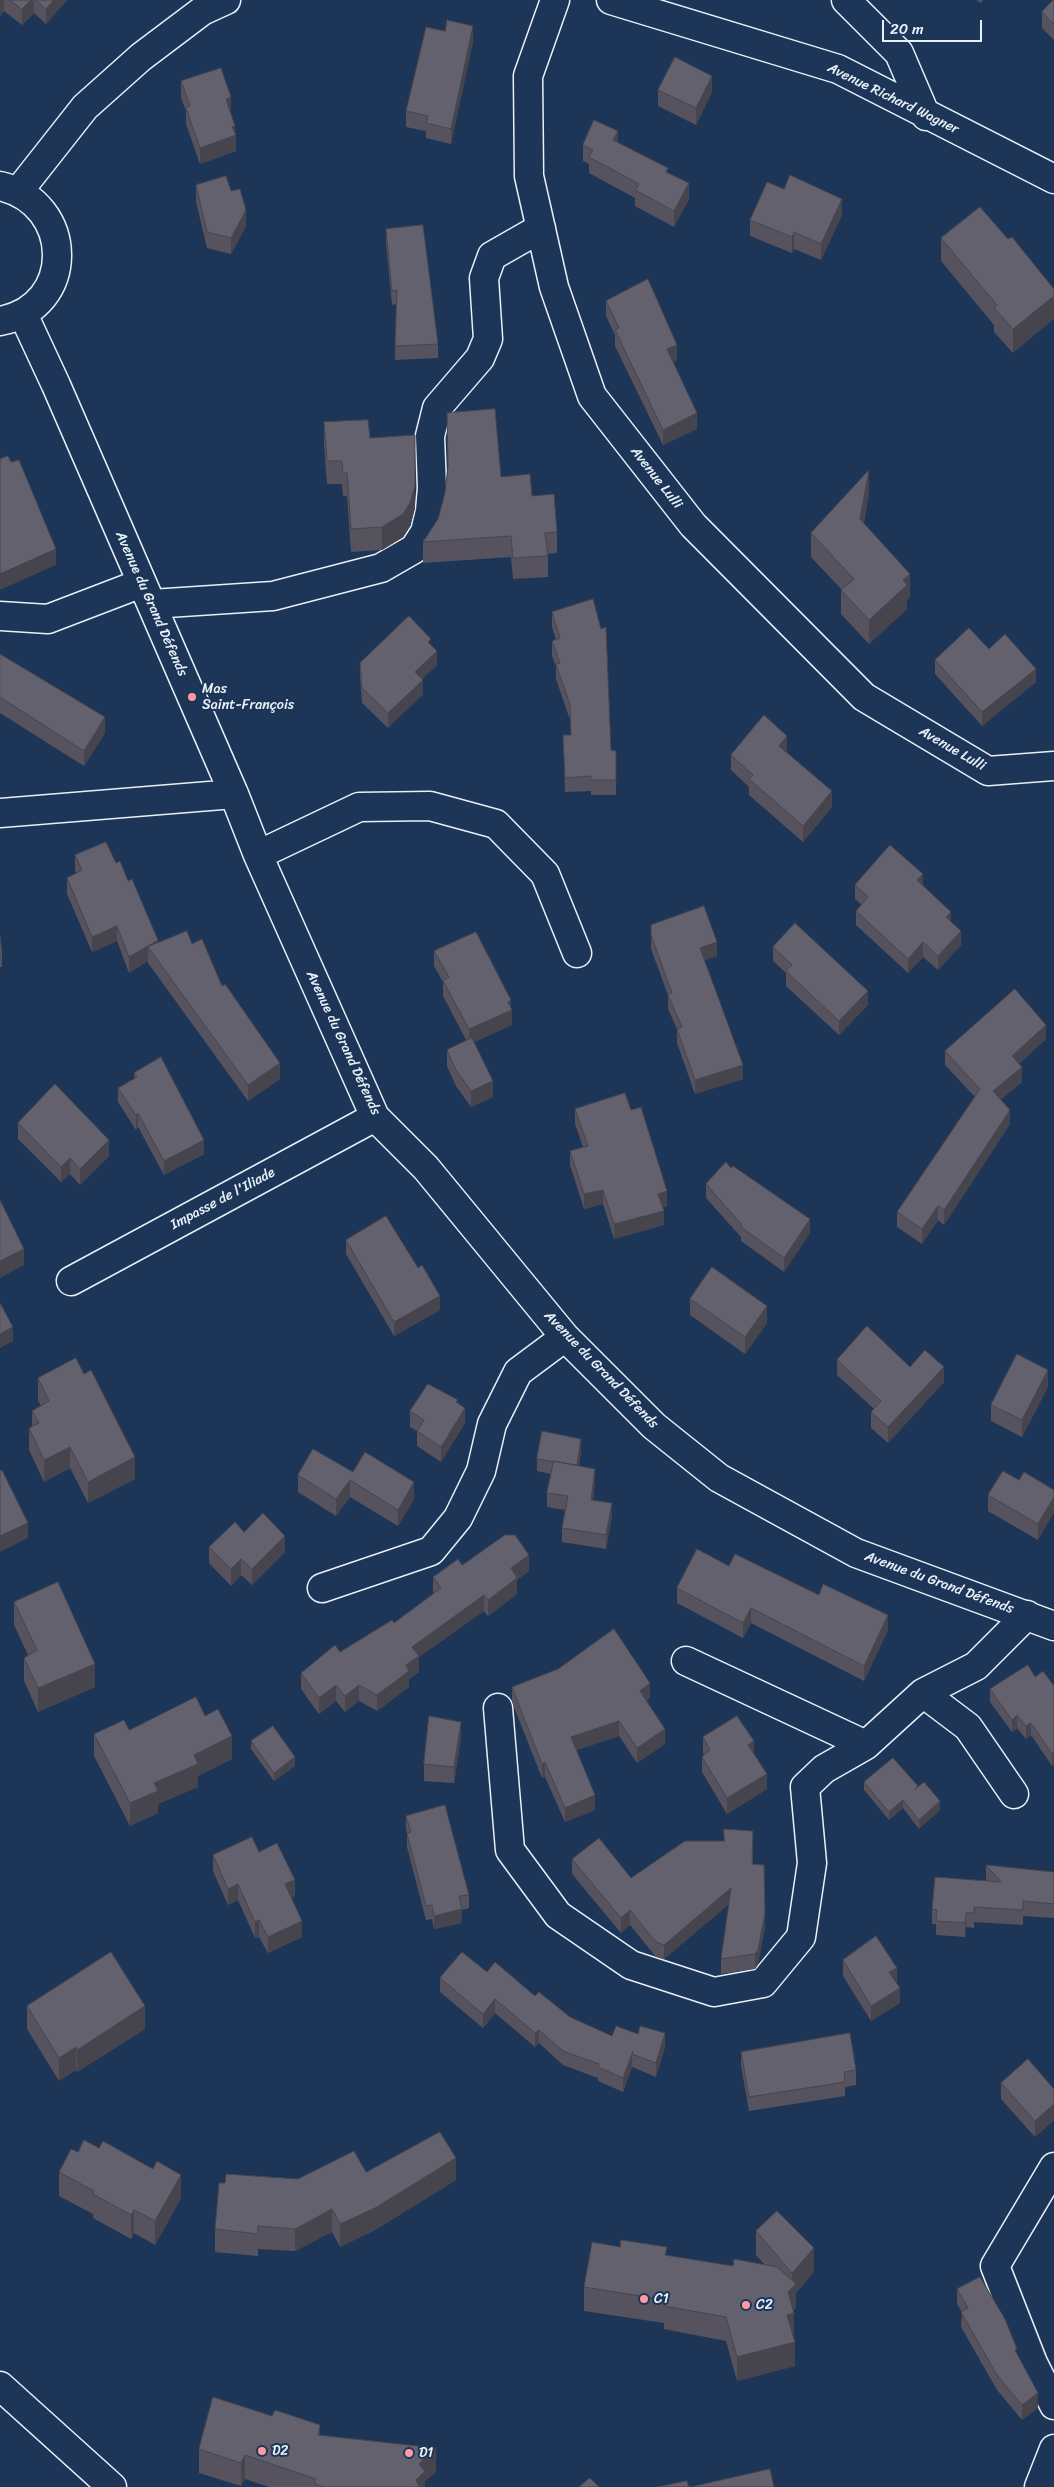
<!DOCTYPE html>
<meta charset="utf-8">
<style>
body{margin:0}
#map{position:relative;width:1054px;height:2487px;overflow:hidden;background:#1d3557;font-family:Sriracha,sans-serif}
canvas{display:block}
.scale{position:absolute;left:882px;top:20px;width:100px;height:22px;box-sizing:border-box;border:2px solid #e8f1f8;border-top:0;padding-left:6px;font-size:15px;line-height:18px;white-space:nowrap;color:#e8f1f8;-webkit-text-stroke:4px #1d3557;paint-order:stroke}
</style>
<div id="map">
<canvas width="1054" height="2487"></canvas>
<div class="scale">20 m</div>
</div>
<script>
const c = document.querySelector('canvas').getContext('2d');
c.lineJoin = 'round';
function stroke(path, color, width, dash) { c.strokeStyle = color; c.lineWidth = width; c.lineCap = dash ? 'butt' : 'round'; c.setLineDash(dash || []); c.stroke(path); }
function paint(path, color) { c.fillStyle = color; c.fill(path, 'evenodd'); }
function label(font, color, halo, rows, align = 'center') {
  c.font = font + ' Sriracha,sans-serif'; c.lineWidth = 4; c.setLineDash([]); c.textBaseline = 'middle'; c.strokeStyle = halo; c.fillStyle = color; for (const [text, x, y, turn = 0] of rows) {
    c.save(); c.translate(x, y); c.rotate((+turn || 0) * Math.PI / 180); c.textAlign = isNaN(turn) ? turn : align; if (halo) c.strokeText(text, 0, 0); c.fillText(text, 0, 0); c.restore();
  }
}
const minor = new Path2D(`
 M555 0 528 76 529 176 554 287 592 396 693 525 864 697 988 771 1054 766
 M611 0 838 69 1054 179
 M846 0 899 53 926 116
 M0 186C75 203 77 307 0 321
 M18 192 85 107 141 57 202 11 226 0
 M23 314 56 385 234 794 258 855 375 1117 426 1168 565 1337 654 1426 719 1478 856 1553 1054 1626
 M152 604 273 596 381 568 414 549 425 532 430 511 432 488 430 436 437 408 480 358 488 339 484 278 492 256 541 228
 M0 616 48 619 142 583
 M0 813 234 794
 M258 855 359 807 430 806 496 824 545 874 577 953
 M71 1281 375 1117
 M322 1588 431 1551 458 1518 481 1471 492 1424 518 1372 565 1337
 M686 1661 866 1745
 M923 1693 968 1727 1014 1794
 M498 1708 510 1850 558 1915 631 1965 714 1992 763 1983 801 1937 812 1863 805 1787 824 1769 866 1745 923 1693 976 1666 1027 1615
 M1054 2167 995 2266 1033 2363 1054 2405
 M0 2386 112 2487
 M1039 2487 1054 2449`);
const wall = new Path2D(`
 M0 0H67L46 24 34 13 22 25 4 11 0 16Z
 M976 0H983L981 3Z
 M1054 0V40L1042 28V12Z
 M445 31 473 42 451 144 426 138V131L406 127V111Z
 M181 81 231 113 235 126 236 151 200 164 186 124V111L181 98Z
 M658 90 712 92 696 125 658 106Z
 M618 143 668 173 689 199 674 227 635 206V198L589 173V164L583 161V145Z
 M196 185 231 191 246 226 231 254 207 248 196 202Z
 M842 215 821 260 794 249 792 253 750 236V220Z
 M386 229 438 344V358L395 360 396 304 392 305 386 243Z
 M941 238 1008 239 1054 289 1013 353 994 332V325L941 261Z
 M606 301 677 360 673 362 697 429 663 445 615 346V335L606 316Z
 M324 422 370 438 415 508 410 526 403 537 382 550 351 552 347 496H343L342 484H327L324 445Z
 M501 477 532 496 557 532V553L548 554V577L513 579 511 557 423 563V542Z
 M869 493 864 523 910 597 907 600V609L869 644 841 614V590H842L811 557V533Z
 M552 612 611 750 616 751V795H591V791L565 792 563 735H571L570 720 556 679V666L552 656V641L556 640 552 627Z
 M431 644 437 665 422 679 423 694 388 728 362 703 360 677V663Z
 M989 649 1036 682 982 726 935 674V660Z
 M0 654 105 733 84 766 0 713Z
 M787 752 832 807 803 842 749 795V787L731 770V755Z
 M75 855 116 863 128 881 158 942 192 944 222 986 280 1079 248 1101 148 963V961L129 973 117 941 92 952 67 894V878L77 873 75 871Z
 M855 885 923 886 951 922 961 945 938 970 923 957 908 973 856 925V911L862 905 855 899Z
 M651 925 717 956 704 960 743 1079 695 1094 677 1043V1029L668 1009V995L651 949Z
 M0 936 2 952V967H0Z
 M773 947 868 1005 839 1035 786 986V973L773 961Z
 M434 951 511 1008 512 1025 474 1042 493 1097 471 1107 456 1086 447 1066V1050L466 1040 443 996V982L434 966Z
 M1046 1039 1019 1064 1022 1082 1001 1099 1010 1124 944 1225 938 1220 922 1244 897 1227V1212L975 1097 945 1065V1051Z
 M134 1073 204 1154 164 1175 138 1127 136 1130 118 1102V1088L134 1079Z
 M575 1109 631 1110 667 1206 663 1207 664 1225 614 1239 603 1204 584 1209 570 1165V1151L583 1147 575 1124Z
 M18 1123 109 1156 80 1185 70 1174 61 1182 18 1139Z
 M731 1168 810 1233 784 1272 741 1241V1237L706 1198V1184Z
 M346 1240 418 1268 440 1310 394 1336 346 1254Z
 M690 1299 767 1323 745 1354 690 1315Z
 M837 1360 910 1367 944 1382 888 1443 871 1428V1412L874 1409 837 1375Z
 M38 1378 135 1479 88 1503 70 1468 44 1482 29 1450V1428L32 1427V1411L41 1406 38 1400Z
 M1048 1387 1022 1437 991 1421V1405Z
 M458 1402 465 1423 441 1462 417 1446V1431L410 1427V1411Z
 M581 1452 579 1465 595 1483 593 1500 612 1517 606 1549 562 1542V1528L565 1510 547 1507V1493L551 1474 537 1471V1459Z
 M353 1472 414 1499 398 1526 350 1497 336 1516 298 1492V1475Z
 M1054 1490 1038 1540 988 1511V1495Z
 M244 1532 285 1552 252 1585 241 1575 231 1586 209 1563V1547Z
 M462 1565 529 1571 517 1580V1594L488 1616 484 1611 419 1657V1672L409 1679V1687L377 1711 359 1701 345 1712 336 1701 319 1714 301 1689V1673L394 1623 433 1594V1577Z
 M729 1566 888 1630 864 1681 751 1623 743 1638 677 1603V1588Z
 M14 1602 95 1687 38 1712 24 1681V1658L28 1655 14 1625Z
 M1035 1677 1054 1686 1052 1766 1031 1735 1026 1739 1017 1728 1012 1732 990 1702V1689Z
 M512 1687 650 1698 646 1701 665 1744 637 1763 619 1736 576 1750 595 1810 565 1822 545 1777 542 1778 512 1702Z
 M205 1716 232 1759 198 1776V1787L158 1804V1813L130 1826 94 1756V1734L129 1730Z
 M703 1737 754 1754 767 1789 727 1814 702 1772V1757L704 1755 703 1753Z
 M461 1738 454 1783 424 1781V1764Z
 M251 1741 295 1766 274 1781 251 1749Z
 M864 1782 918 1786 940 1810 919 1829 903 1808 889 1820 864 1790Z
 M406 1816 469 1895V1908L462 1910V1923L434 1929 432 1919 426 1920 407 1847V1833L406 1829Z
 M753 1846V1864L765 1928 758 1964 755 1969 721 1974V1959L729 1904 664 1959 656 1957 630 1925 621 1933 572 1874V1859L631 1878Z
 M259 1852 295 1896 291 1897 302 1937 268 1953 259 1937 255 1938 238 1900 228 1905 213 1871V1855Z
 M986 1865 1054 1872V1918L1023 1916V1925L974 1922V1928L966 1927 965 1937 936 1935V1924H932V1909L987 1881 986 1880Z
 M843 1960 900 2003 871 2021 843 1976Z
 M487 1972 535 1996 570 2017 612 2036 665 2047 656 2077 632 2067 623 2092 598 2081V2078L563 2065 539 2043 535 2047 495 2013 483 2028 440 1992V1978Z
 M27 2006 145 2029 77 2072 76 2070 59 2081 27 2029Z
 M741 2052 856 2070V2085L845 2087V2096L749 2111 741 2066Z
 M1001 2083 1054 2089V2120L1035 2137 1001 2099Z
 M78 2152 181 2198 155 2245 134 2233 131 2239 93 2218V2214L59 2196V2172Z
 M366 2172 456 2180 375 2230 340 2247 332 2232 295 2251 258 2249V2256L215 2252V2229L225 2183 298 2179Z
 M756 2231 814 2272 796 2293V2308L793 2310 794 2337H793L795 2366 737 2381 726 2341 664 2329V2323L584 2311V2287L667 2256 733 2266 764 2264 756 2255Z
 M957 2289 1017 2354 1038 2408 1022 2420 997 2390 961 2327 962 2312 957 2304Z
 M320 2435 436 2472 425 2481V2487H269L245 2479 241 2486 199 2473V2449Z`);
const shadedWall = new Path2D(`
 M0 0H4V11L0 16Z
 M31 0H34V13L22 25V9Z
 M54 0H67L46 24V9Z
 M473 26V42L451 144V129Z
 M712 76V92L696 125V108Z
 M231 97V113L226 99Z
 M235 126 236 151 200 164V148Z
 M618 131V147L613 140Z
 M689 183V199L674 227V211Z
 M842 199V215L821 260V244Z
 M246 210V226L231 254V238Z
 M794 232V249L792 253V237Z
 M1054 296V319L1013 353V329Z
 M677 345V360L667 365V349Z
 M697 413V429L663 445V430Z
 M415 435V508L410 526 403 537 382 550V527Z
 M869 470V493L860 542V519Z
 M56 549V565L0 590V574Z
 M910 574V597L907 600V609L869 644V620L903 580Z
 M437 651V665L415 686V672Z
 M1036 669V682L982 726V712Z
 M423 680V694L388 728V713Z
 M105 717V733L84 766V751Z
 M787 736V752L779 762V746Z
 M832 791V807L803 842V826Z
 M923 874V888L917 880Z
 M951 912V927L946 917Z
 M117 926V941L92 952V937Z
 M961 931V945L938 970V956Z
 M158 940V955L148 947V961L129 973V957Z
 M717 942V956L700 962V948Z
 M923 942V957L908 973V959Z
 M868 991V1005L839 1035V1021Z
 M511 1000V1010H512V1025L469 1045V1029L508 1002Z
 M1046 1025V1039L1012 1070V1056Z
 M280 1063V1079L248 1101V1085Z
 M743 1065V1079L695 1094V1080Z
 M1022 1067V1082L993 1106V1091Z
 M493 1081V1097L471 1107V1091Z
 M1010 1110V1124L944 1225V1210Z
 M138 1113V1127L136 1130V1115Z
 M109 1140V1156L80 1185V1169Z
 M204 1140V1154L164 1175V1161Z
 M70 1158V1174L61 1182V1167Z
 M603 1190V1204L584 1209V1194Z
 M667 1191V1206L658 1208V1194Z
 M938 1206V1220L922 1244V1229Z
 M664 1211V1225L614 1239V1224Z
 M810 1219V1233L784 1272V1258Z
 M24 1249V1265L0 1278V1261Z
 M440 1296V1310L394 1336V1322Z
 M767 1306V1323L745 1354V1337Z
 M13 1327V1341L0 1348V1334Z
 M944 1367V1382L888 1443V1427Z
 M1048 1370V1387L1022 1437V1420Z
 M465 1408V1423L441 1462V1447Z
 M581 1439V1452L577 1479V1466Z
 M70 1447V1468L44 1482V1460Z
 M135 1457V1479L88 1503V1482Z
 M595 1469V1483L591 1514V1500Z
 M350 1480V1497L336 1516V1499Z
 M414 1482V1499L398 1526V1510Z
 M1054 1497V1513L1038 1540V1524Z
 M612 1503V1517L606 1549V1535Z
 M28 1523V1538L0 1552V1536Z
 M285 1536V1552L252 1585V1569Z
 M529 1555V1571L517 1580V1594L488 1616V1600L511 1568Z
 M241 1559V1575L231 1586V1569Z
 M484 1595V1611L419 1657V1672L409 1679V1687L377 1711V1695L406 1665 412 1647Z
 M751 1608V1623L743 1638V1623Z
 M888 1615V1630L864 1681V1666Z
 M95 1664V1687L38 1712V1688Z
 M650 1683V1698L640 1706V1691Z
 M336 1685V1701L319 1714V1698Z
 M359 1685V1701L345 1712V1696Z
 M1017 1715V1728L1012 1732V1720Z
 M619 1721V1736L571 1752V1737Z
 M461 1722V1738L454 1783V1767Z
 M1031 1723V1735L1026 1739V1726Z
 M665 1729V1744L637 1763V1748Z
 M232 1736V1759L198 1776V1787L158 1804V1813L130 1826V1803L154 1783 194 1755Z
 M754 1741V1757L748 1745Z
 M1054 1752V1765L1052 1766V1754Z
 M295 1757V1766L274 1781V1773Z
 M545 1762V1777L542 1778V1764Z
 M767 1774V1789L727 1814V1798Z
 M595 1795V1810L565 1822V1808Z
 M903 1800V1808L889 1820V1812Z
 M940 1801V1810L919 1829V1820Z
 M295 1880V1896L285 1900V1884Z
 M238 1884V1900L228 1905V1889Z
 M731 1888V1902L664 1959V1945Z
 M462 1909V1923L434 1929V1916Z
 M630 1910V1925L621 1933V1918Z
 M765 1913V1928L758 1964 755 1969V1954Z
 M966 1913V1927L965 1937V1923Z
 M259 1920V1937L255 1938V1922Z
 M302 1921V1937L268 1953V1937Z
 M897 1968V1983L889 1972Z
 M900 1988V2003L871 2021V2006Z
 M495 1999V2013L483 2028V2014Z
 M145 2006V2029L77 2072V2050Z
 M539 2030V2043L535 2047V2033Z
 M665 2033V2047L656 2077V2063Z
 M76 2047V2070L59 2081V2058Z
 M632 2054V2067L623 2092V2078Z
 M1054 2104V2120L1035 2137V2121Z
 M456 2158V2180L375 2230 340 2247V2224Z
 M181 2175V2198L155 2245V2221Z
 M332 2209V2232L295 2251V2229Z
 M134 2210V2233L131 2239V2215Z
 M814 2248V2272L796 2293V2308L789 2314 794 2313V2337L787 2339 788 2292 792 2288V2273Z
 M795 2342V2366L737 2381V2357Z
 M1038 2393V2408L1022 2420V2405Z
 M320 2425V2449L318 2435Z
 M436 2448V2472L425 2481V2487H416V2480L419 2464Z
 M245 2455V2479L241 2486V2463Z`);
const building = new Path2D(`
 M10 0H31L22 9Z
 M36 0H54L46 9Z
 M1053 0H1054V24L1042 12Z
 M447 20 473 26 451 129 426 123 428 116 406 111 426 27 445 31Z
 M675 57 712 76 696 108 658 90Z
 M221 68 231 97 226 99 235 126 232 127 236 135 200 148 186 108 190 106 181 81Z
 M594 120 618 131 613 140 668 168 666 172 689 183 674 211 635 190 639 184 589 157 593 150 583 145Z
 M790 175 842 199 821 244 794 232 792 237 750 220 767 182 784 189Z
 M226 176 231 191 240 189 246 210 231 238 207 232 196 185Z
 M980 207 1008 239 1012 237 1054 289V296L1013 329 994 308 997 305 941 238Z
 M423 225 438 344 395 346 397 290 392 291 386 229Z
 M648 279 677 345 667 349 697 413 663 430 615 330 619 328 606 301Z
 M495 409 501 477 530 474 532 496 554 494 557 532 545 533 548 556 513 558 511 536 423 542 438 519 445 493 448 466 447 413Z
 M368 420 370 438 415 435V486L410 503 403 514 382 527 351 529 347 473H343L342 461H327L324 422Z
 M8 456 11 462 19 460 56 549 0 574V459Z
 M869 470 860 519 910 574 903 580 907 585 869 620 841 590 854 579 811 533Z
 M593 599 601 629 606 627 611 750 616 751V780H591V776L565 778 563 735H571L570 705 556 664 560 663 552 641 560 638 552 612Z
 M409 616 431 639 428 642 437 651 415 672 423 680 388 713 362 688 360 663Z
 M969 628 989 649 1005 634 1036 669 982 712 935 660Z
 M0 654 105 717 84 751 0 697Z
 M764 715 787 736 779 746 832 791 803 826 749 779 753 775 731 755Z
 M106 842 116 863 120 861 128 881 132 879 158 940 129 957 117 926 92 937 67 878 82 870 75 855Z
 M890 845 923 874 917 880 951 912 946 917 961 931 938 956 923 942 908 959 856 911 868 897 855 885Z
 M704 906 717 942 700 948 743 1065 695 1080 677 1029 682 1027 668 995 672 993 651 935V925Z
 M795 923 868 991 839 1021 786 971 792 965 773 947Z
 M187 931 192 944 202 939 222 986 225 984 280 1063 248 1085 148 947Z
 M476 932 511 1000 508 1002 512 1010 469 1029 443 981 449 977 434 951Z
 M0 936 2 952H0Z
 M1015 989 1046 1025 1012 1056 1022 1067 993 1091 1010 1110 944 1210 938 1206 922 1229 897 1212 980 1089 945 1051Z
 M472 1038 493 1081 471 1091 456 1070 447 1050Z
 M161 1057 204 1140 164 1161 138 1113 136 1115 118 1088 137 1077 134 1073Z
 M55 1084 109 1140 80 1169 70 1158 61 1167 18 1123Z
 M625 1093 631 1110 641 1107 667 1191 658 1194 664 1211 614 1224 603 1190 584 1194 570 1151 588 1146 575 1109Z
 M726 1162 731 1168 733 1166 810 1219 784 1258 741 1227 742 1225 706 1184Z
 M0 1200 24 1249 0 1261Z
 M386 1216 418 1268 422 1265 440 1296 394 1322 346 1240Z
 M712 1267 767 1306 745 1337 690 1299Z
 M0 1303 13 1327 0 1334Z
 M867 1326 910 1367 925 1350 944 1367 888 1427 871 1412 881 1401 837 1360Z
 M1017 1354 1048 1370 1022 1420 991 1405Z
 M76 1358 84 1374 91 1370 135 1457 88 1482 70 1447 44 1460 29 1428 39 1423 32 1411 49 1401 38 1378Z
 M428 1384 458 1400 456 1402 465 1408 441 1447 417 1431 424 1420 410 1411Z
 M542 1431 581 1439 577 1465 537 1459Z
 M313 1449 353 1472 365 1452 414 1482 398 1510 350 1480 336 1499 298 1475Z
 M554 1461 595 1469 591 1500 612 1503 606 1535 562 1528 568 1496 547 1493Z
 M2 1470 28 1523 0 1536V1471Z
 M1003 1471 1019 1480 1024 1472 1054 1490V1497L1038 1524 988 1495Z
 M263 1513 285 1536 252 1569 241 1559 231 1569 209 1547 235 1522 244 1532Z
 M505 1535H515L529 1555 511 1568 517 1578 488 1600 484 1595 412 1647 419 1656 406 1665 409 1671 377 1695 359 1685 345 1696 336 1685 319 1698 301 1673 335 1645 340 1652 392 1620 394 1623 441 1588 433 1577 458 1559 462 1565Z
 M697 1549 729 1566 735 1554 819 1595 823 1584 888 1615 864 1666 751 1608 743 1623 677 1588Z
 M58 1582 95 1664 38 1688 24 1658 37 1650 14 1602Z
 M614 1629 650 1683 640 1691 665 1729 637 1748 619 1721 571 1737 595 1795 565 1808 545 1762 542 1764 512 1687 558 1669Z
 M1028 1665 1035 1677 1043 1671 1054 1686V1752L1052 1754 1031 1723 1026 1726 1017 1715 1012 1720 990 1689Z
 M196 1697 205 1716 218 1709 232 1736 194 1755 198 1764 154 1783 158 1791 130 1803 94 1734 124 1720 129 1730Z
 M429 1716 461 1722 454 1767 424 1764Z
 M737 1716 754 1741 748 1745 767 1774 727 1798 702 1757 710 1750 703 1737Z
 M273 1726 295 1757 274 1773 251 1741Z
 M893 1758 918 1786 914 1790 924 1782 940 1801 919 1820 903 1800 889 1812 864 1782Z
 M445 1805 469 1895 459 1896 462 1909 434 1916 432 1905 426 1906 407 1834 411 1832 406 1816Z
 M724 1829 753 1831 752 1864 764 1865 765 1913 758 1950 755 1954 721 1959 731 1888 664 1945 656 1942 630 1910 621 1918 572 1859 599 1838 631 1878 685 1841H724Z
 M252 1837 259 1852 277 1843 295 1880 285 1884 302 1921 268 1937 259 1920 255 1922 238 1884 228 1889 213 1855Z
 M986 1865 1054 1872V1904L1023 1901V1910L974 1907V1913H966L965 1923 936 1921 937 1910 932 1909 935 1877 1001 1882Z
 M876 1936 897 1968 889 1972 900 1988 871 2006 843 1960Z
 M111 1952 145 2006 77 2050 76 2047 59 2058 27 2006Z
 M462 1952 487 1972 495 1962 535 1996 539 1992 570 2017 612 2036 616 2026 638 2034 640 2026 665 2033 656 2063 632 2054 633 2051 623 2078 598 2067 599 2064 563 2051 539 2030 535 2033 495 1999 483 2014 440 1978Z
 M850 2033 856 2070 844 2072 845 2082 749 2097 741 2052Z
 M1028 2059 1054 2089V2104L1035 2121 1001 2083Z
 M440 2132 456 2158 375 2208 340 2224 332 2209 295 2229 258 2226V2234L215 2229 219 2183H225L226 2174 298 2179 354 2151 366 2172Z
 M84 2140 99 2148 103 2141 153 2169 157 2161 181 2175 155 2221 134 2210 131 2215 93 2194 94 2191 59 2172 71 2149 78 2152Z
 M777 2211 814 2248 792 2273 756 2231Z
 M621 2240 667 2247 665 2255 733 2266 734 2259 777 2267 796 2284 788 2292 794 2313 787 2315 795 2342 737 2357 726 2317 664 2306 665 2300 584 2287 592 2242 620 2247Z
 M980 2277 1005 2319 1017 2349 1015 2350 1038 2393 1022 2405 997 2375 961 2312 968 2308 957 2289Z
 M213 2397 272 2416 275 2410 320 2425 318 2435 436 2448 419 2464 425 2471 416 2480 419 2487H323L314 2483 316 2479 245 2455 241 2463 199 2449Z
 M770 2469 774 2487H691Z
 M590 2478 599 2487H579Z
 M687 2481 689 2487H657Z`);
const markers = [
 [192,697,5,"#ff9aa2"],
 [644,2299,5,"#ff9aa2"],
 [746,2305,5,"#ff9aa2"],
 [262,2451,5,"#ff9aa2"],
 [409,2453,5,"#ff9aa2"]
];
const streetNames = [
 ["Avenue Richard Wagner",893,99,26],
 ["Avenue Lulli",656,478,52],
 ["Avenue du Grand Défends",151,604,66],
 ["Avenue Lulli",952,749,30],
 ["Avenue du Grand Défends",343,1043,65],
 ["Impasse de l'Iliade",223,1199,-28],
 ["Avenue du Grand Défends",601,1370,46],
 ["Avenue du Grand Défends",939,1583,20]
];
const poiNames = [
 ["Mas",202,689],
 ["Saint-François",202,705],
 ["C1",654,2299],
 ["C2",756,2305],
 ["D2",272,2451],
 ["D1",419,2453]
];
stroke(minor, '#e8f1f8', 31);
stroke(minor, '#1d3557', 28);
paint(wall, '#56535f');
paint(shadedWall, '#46444d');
paint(building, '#64616e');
stroke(building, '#46444d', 1);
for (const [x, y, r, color] of markers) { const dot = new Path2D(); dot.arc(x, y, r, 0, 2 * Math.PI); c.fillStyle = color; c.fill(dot); stroke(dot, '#1d3557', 2); }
label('14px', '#e8f1f8', '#1d3557', streetNames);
label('14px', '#e8f1f8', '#1d3557', poiNames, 'left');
</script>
